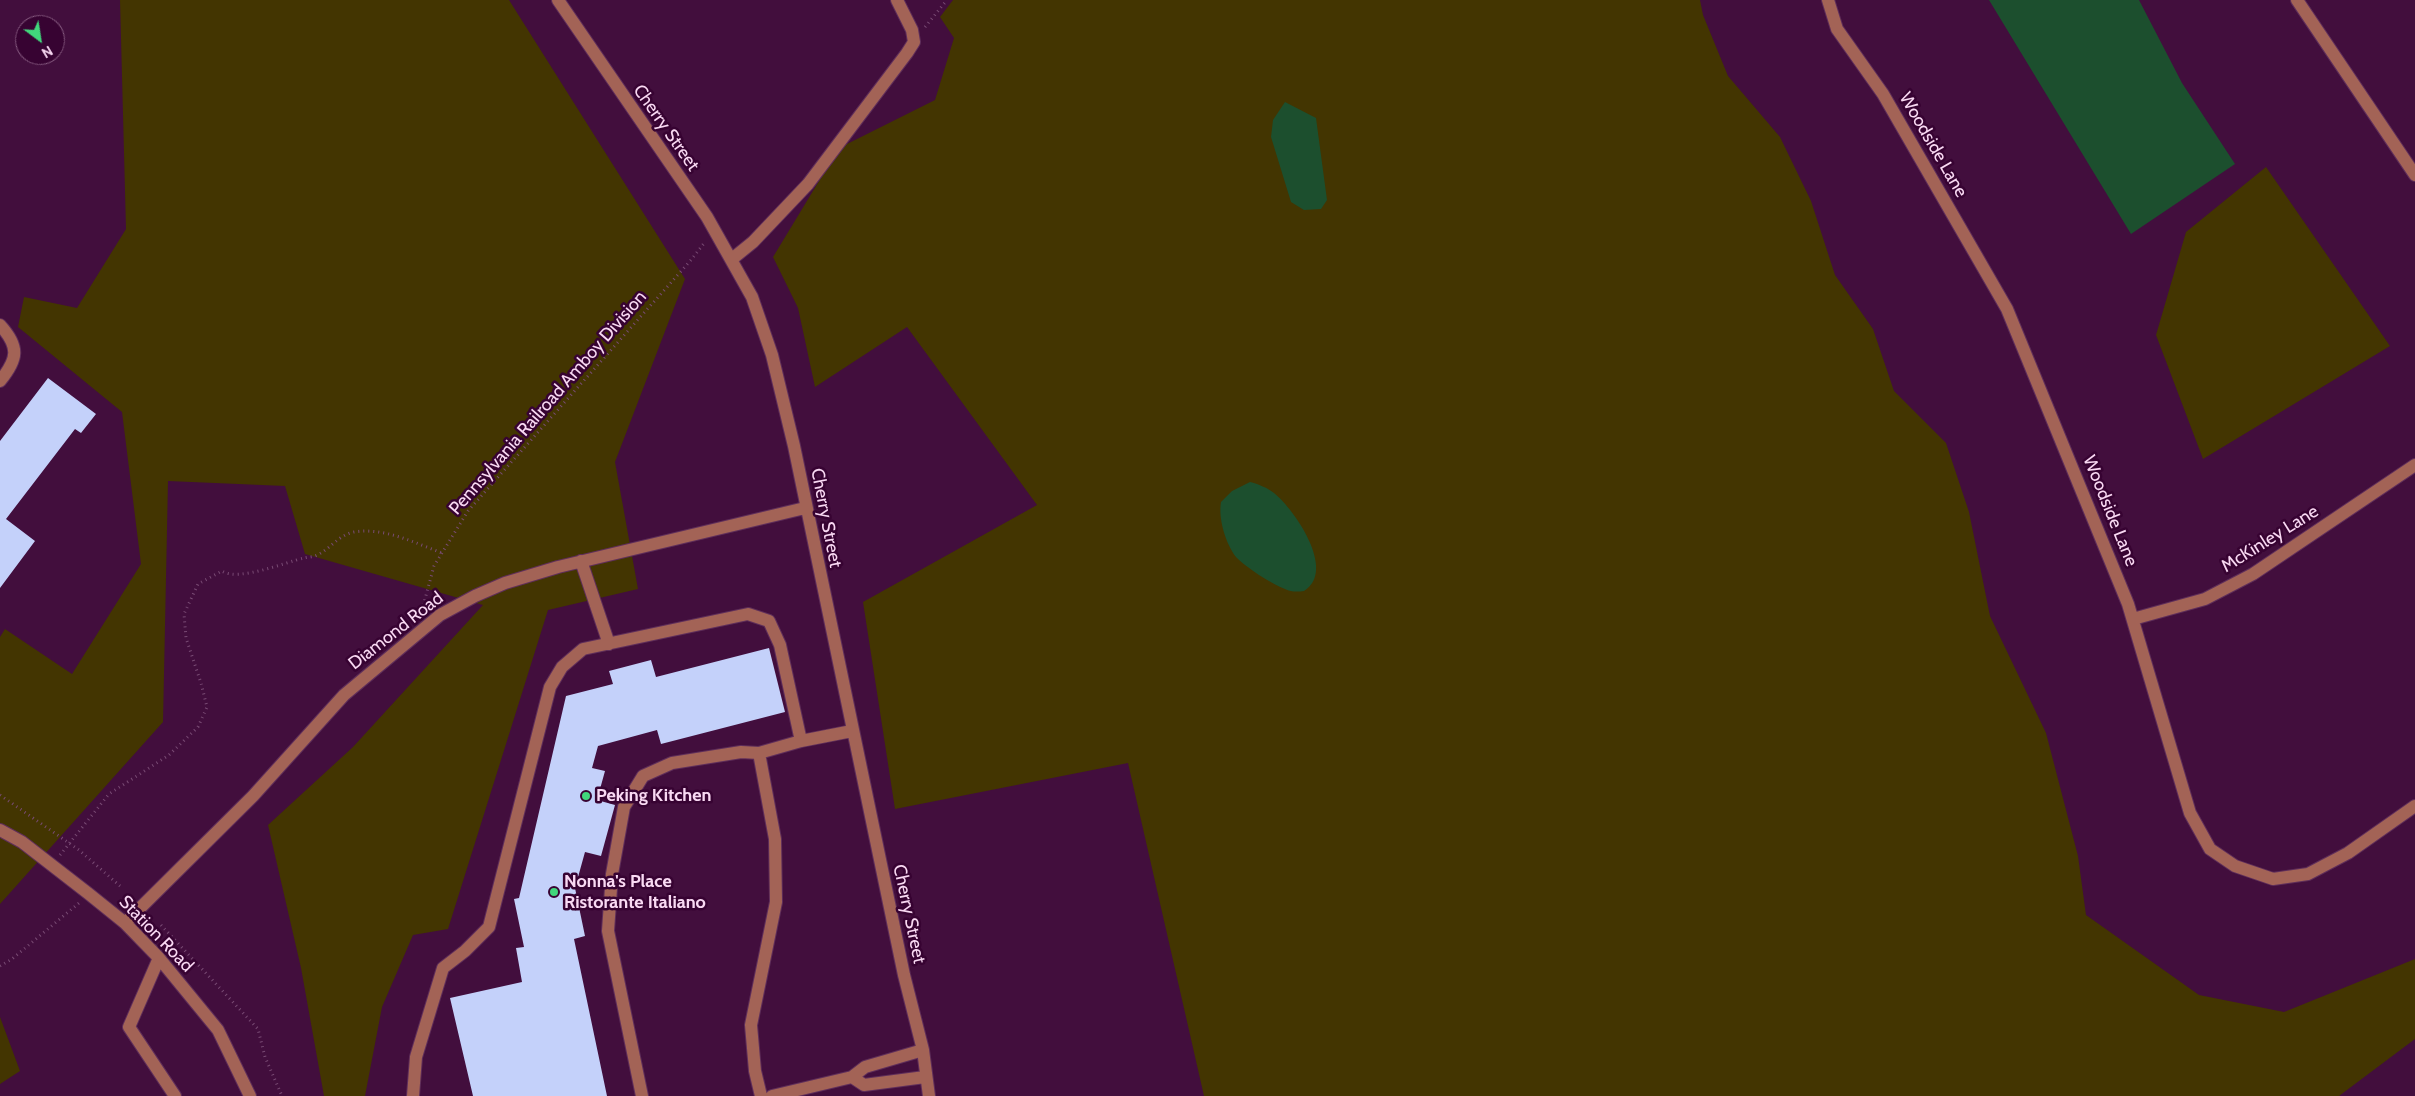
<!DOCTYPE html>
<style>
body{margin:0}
#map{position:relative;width:2415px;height:1096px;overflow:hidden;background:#420e3d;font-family:Cabin,sans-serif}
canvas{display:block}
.north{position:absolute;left:15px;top:15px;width:50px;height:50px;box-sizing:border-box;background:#370332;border:1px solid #85597f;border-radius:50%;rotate:149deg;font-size:14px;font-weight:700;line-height:20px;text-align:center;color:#f9d9f3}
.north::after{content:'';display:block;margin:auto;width:18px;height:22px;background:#41d77c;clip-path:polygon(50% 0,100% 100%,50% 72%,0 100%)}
</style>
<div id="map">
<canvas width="2415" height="1096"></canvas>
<div class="north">N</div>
</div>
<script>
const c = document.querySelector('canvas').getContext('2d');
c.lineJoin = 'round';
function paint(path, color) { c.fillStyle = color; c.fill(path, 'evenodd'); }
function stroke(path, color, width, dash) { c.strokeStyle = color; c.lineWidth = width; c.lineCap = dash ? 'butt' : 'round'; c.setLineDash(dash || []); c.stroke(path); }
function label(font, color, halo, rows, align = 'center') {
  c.font = font + ' Cabin,sans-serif'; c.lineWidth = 5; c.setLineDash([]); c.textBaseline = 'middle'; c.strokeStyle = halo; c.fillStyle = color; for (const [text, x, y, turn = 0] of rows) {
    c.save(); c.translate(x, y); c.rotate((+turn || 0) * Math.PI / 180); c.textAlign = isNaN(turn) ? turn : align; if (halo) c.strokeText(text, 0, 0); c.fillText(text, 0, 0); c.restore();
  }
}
const green = new Path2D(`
 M120 0H509L685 279 615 462 638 589 548 610 448 929 413 935 382 1007 365 1096H324L301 968 268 825 353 747 483 605 305 554 285 486 168 481 163 722 0 904V637L5 629 72 674 141 564 122 412 18 327 24 297 77 308 126 229Z
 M953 0H1700L1703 15 1728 76 1780 137 1811 201 1835 275 1873 329 1894 391 1946 443 1969 512 1990 616 2046 733 2078 856 2086 915 2199 995 2284 1012 2415 959V1039L2339 1096H1204L1128 763 895 809 863 602 1037 505 907 327 815 387 798 308 773 257 839 148 935 100 954 38 940 17Z
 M2266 167 2390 346 2203 459 2156 335 2186 232Z
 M0 1017 20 1071 0 1084Z`);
const water = new Path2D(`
 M1989 0H2139L2182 83 2235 164 2131 234Z
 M1285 102 1316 118 1327 200 1321 209 1304 210 1291 202 1271 137 1273 120Z
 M1250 482C1258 484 1268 488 1274 493 1295 510 1337 571 1304 591 1297 592 1291 592 1285 589 1273 585 1244 566 1236 557 1226 544 1218 519 1221 502L1232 491Z`);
const building = new Path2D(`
 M48 378 96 414 81 433 75 429 6 519 35 541 0 588V441Z
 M769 648 785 712 661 744 657 730 598 746 592 768 605 771 597 800 615 805 601 856 585 852 575 888 585 936 574 939 607 1096H473L450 998 522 982 516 948 524 947 514 899 519 898 566 696 613 684 609 671 651 660 656 677Z`);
const path = new Path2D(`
 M925 27 947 0
 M422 610 434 566 468 511 691 260 705 242
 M0 795 79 850 120 886
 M60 855 109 794 169 755 198 727 207 707 201 683 186 638 184 614 198 584 222 571C238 582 286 562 304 558 308 557 312 557 315 556 330 550 338 535 354 532 384 527 415 543 442 553
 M161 925 258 1029 265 1057 282 1096
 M0 966 12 959 79 903`);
const minor = new Path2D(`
 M558 0 707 217 752 297 772 355 794 446 904 975 923 1050 929 1096
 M1828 0 1837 29 1883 94 2007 309 2128 604 2190 813 2210 849 2235 866 2273 879 2308 874 2348 853 2415 806
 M2297 0 2415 175
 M732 259 753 242 808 184 907 53 914 42 912 30 897 0
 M0 325C20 347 18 359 0 381
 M581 561 609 644
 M2133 619 2205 599 2253 574 2415 465
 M759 753 801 741
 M0 830 22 842 89 894 125 923 159 958 218 1030 250 1096
 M125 923 253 796 344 695 440 615 475 596 505 583 558 567 805 508
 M159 958 129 1027 175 1096
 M923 1050 865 1067 852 1077 864 1085 925 1077
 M413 1096 416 1057 443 968 465 951 489 927 550 687 562 667 583 649 748 614 769 621 780 645 801 741 852 731
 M642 1096 608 931 612 874 624 807 643 776 672 763 741 752 759 753 775 839 776 902 751 1025 755 1071 761 1096
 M772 1096 852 1077`);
const markers = [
 [586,796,5,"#41d77c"],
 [554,892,5,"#41d77c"]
];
const streetNames = [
 ["Cherry Street",666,128,55],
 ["Woodside Lane",1933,145,60],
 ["Pennsylvania Railroad Amboy Division",548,403,-49],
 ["Woodside Lane",2110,511,68],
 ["Cherry Street",826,518,79],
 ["McKinley Lane",2270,539,-32],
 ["Diamond Road",396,631,-38],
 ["Cherry Street",909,914,78],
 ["Station Road",156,934,46]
];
const poiNames = [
 ["Peking Kitchen",596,796],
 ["Nonna's Place",564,882],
 ["Ristorante Italiano",564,903]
];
paint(green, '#433501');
paint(water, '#1c4f2e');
paint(building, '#c4d1fa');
stroke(minor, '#5f2e5a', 14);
stroke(path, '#794b74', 3, [1, 4]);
stroke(minor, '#a36356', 12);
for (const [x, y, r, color] of markers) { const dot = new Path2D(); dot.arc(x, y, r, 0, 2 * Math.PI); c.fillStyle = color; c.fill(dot); stroke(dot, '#370332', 2); }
label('18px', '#f9d9f3', '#370332', streetNames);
label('bold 18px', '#f9d9f3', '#370332', poiNames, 'left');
</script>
